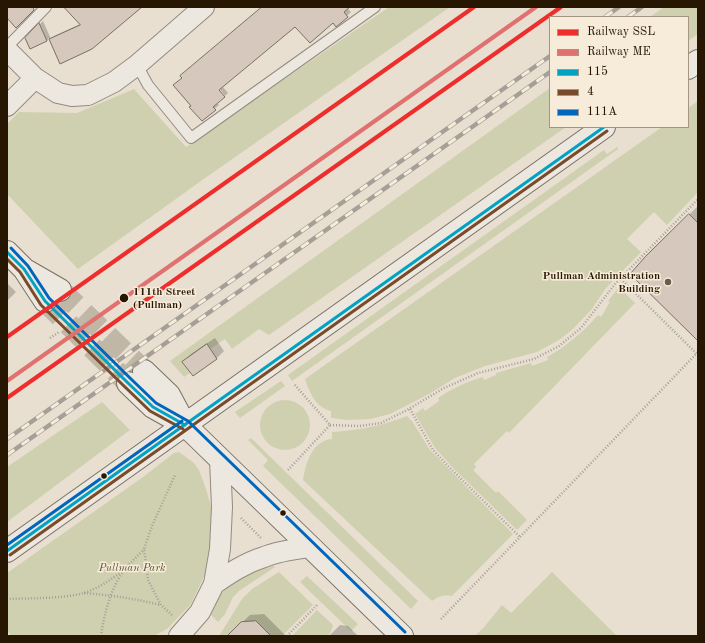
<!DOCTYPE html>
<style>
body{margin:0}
#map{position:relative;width:705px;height:643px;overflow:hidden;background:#e8dfd0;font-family:"Old Standard TT",serif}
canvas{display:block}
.frame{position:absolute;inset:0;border:8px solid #271601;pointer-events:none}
.legend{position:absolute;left:549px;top:16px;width:140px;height:112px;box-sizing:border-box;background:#f7ecd9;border:1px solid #a49683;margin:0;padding:5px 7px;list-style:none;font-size:12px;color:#271601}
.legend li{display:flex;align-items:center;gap:8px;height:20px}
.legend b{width:20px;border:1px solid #a49683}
</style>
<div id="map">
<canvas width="705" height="643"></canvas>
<div class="frame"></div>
<ul class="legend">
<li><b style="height:5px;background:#ee2e2d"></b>Railway SSL</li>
<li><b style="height:5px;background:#e1716f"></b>Railway ME</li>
<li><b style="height:5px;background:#02a2c4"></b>115</li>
<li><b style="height:5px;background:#7a4b2a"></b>4</li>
<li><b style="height:5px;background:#0065bd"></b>111A</li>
</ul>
</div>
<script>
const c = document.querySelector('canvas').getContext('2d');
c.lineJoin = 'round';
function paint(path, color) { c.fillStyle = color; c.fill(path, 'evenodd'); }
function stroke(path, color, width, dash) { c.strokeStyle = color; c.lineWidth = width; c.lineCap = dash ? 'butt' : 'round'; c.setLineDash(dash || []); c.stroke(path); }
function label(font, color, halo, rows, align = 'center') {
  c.font = font + ' "Old Standard TT",serif'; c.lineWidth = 3; c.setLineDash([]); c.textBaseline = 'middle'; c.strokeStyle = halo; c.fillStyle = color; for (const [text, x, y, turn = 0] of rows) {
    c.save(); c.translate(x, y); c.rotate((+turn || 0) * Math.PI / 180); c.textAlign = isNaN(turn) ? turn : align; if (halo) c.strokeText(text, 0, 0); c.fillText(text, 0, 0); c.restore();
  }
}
const green = new Path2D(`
 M389 7H450L208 176 78 269 7 194V124L19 112 77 113 134 89 186 147Z
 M664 7H698V34L688 41V17H650Z
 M550 88V127H566L269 335 259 329 232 349 225 339 210 349 207 345 182 362 190 373 184 377 170 361Z
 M698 101V192L667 225 654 212 627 239 641 252 606 288 592 309 573 329 559 340 537 352 485 366 455 378 429 394 390 414 370 419 347 420 331 418V411C315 407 310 393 305 379L662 127H688V108Z
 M617 147 618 149 292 381 288 375 604 150 607 154Z
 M619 287 635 303 509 433 507 431 474 464 476 467 473 470 496 493 498 491 527 520 517 530 453 468 435 448 415 414 423 408 425 411 439 401 438 398C451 389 468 381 483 377L484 380 496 375V373L531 363 532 366 548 360 547 357C567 346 583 332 598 315L601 317 610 302 608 301Z
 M281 381 285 386 240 418 235 412Z
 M260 425a25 25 0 1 1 50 0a25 25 0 1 1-50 0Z
 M102 402 130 430 7 522V467Z
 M407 416 412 421 430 450 513 534 452 596C444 594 439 596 432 601L303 480C306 462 312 441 332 439V432C360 430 381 426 407 416Z
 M251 438 418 601 411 609 263 466 268 460 248 440Z
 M179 452 194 463 199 470 205 486 212 510 214 527 207 570 191 604 167 629 154 636H12L7 631V573L143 477 174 453Z
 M270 562 275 567 239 591 233 597 225 614 218 622 209 613 217 599 227 586Z
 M279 572 313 605 282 636H271L241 622 227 636H219L242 599 252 589Z
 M552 572 617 636H475L485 626 502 605 511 613Z
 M307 576 358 624 351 631 300 582Z
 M317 610 333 625 331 632 328 636H292Z`);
const shadow = new Path2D(`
 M65 7H141L60 62 49 38 47 41 26 38 43 21 51 39 54 36 80 24Z
 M263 7H346L351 12 337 25 333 21 310 42 295 26 222 86 228 93 225 96 217 85 215 87 224 97 217 103 219 105 202 120 191 107 192 106 175 85 183 77 182 76 185 72Z
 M698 206V339L646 257Z
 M7 283 16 292 7 301Z
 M215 338 224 351 216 359 184 362 191 354Z
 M264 614 286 636H228L250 615Z
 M340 625 348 626 358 636H329Z`);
const building = new Path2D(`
 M7 7H33L34 10 16 28 7 18Z
 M64 7H142L92 49 60 64 49 39 80 25Z
 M262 7H350L344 12 348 17 336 27 333 23 310 43 295 27 219 90 225 97 213 107 216 110 202 121 189 107 191 106 173 85 182 78 180 76Z
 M39 23 47 41 30 49 25 38Z
 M689 214 698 223V341L630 274 645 257Z
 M207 344 217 359 193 376 182 362Z
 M256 621 271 636H227L241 622Z`);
const secondaryTunnel = new Path2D(`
 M60 290 144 371
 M45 301 128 383`);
const path = new Path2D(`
 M621 279 697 354
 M50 338 59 332
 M410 409 433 450 450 468 520 537
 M330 425 360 426 381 423 407 410 444 388 478 373 534 359 559 346 581 328 615 284 698 199
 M288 470 330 425 294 384
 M241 518 261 538
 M84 593C111 595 136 599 161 605
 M7 599C30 598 62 599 84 593 99 588 112 579 124 570
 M172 615 161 605 148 580 144 549 152 526 175 475
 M441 619 698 352
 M101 636C104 614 111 587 125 569 131 562 138 556 144 549
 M287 636 318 604`);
const lane = new Path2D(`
 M7 47 46 7
 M137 65 148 85 191 138 375 7`);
const street = new Path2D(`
 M7 50 35 78 58 93 72 96 88 95 114 82 137 65 204 7
 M7 106 35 78
 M214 584C230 573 245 563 264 557 278 551 295 549 310 547
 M179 636 200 612 214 584 220 549 222 507 220 459`);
const secondary = new Path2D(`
 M688 68 698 61
 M7 252 24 269 45 301
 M27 271 60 290
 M144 371 169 395 185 425
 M128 383 153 407 185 425 402 636
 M7 551 604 127`);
const rail = new Path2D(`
 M605 17 619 7
 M628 17 642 7
 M7 439 550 56
 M7 455 550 72`);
const bus1 = new Path2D(`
 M7 252 24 269 45 301 128 383 153 407 185 425
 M7 551 604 127`);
const bus2 = new Path2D(`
 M7 259 20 272 41 305 125 387 150 411 183 429
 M10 555 607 131`);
const bus3 = new Path2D(`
 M11 248 28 266 49 298 131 379 156 403 188 421 405 632
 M7 545 182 421`);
const rail1 = new Path2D(`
 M7 337 474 7
 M7 398 561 7`);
const rail2 = new Path2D(`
 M7 381 536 7`);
const markers = [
 [668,282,4,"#6b5c49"],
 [124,298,5,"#271601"],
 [104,476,3.5,"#271601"],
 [283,513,3.5,"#271601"]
];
const poiNames = [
 ["Pullman Administration",660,276],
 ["Building",660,289]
];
const stopNames = [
 ["111th Street",133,292],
 ["(Pullman)",133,305]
];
const parkNames = [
 ["Pullman Park",132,568]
];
paint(green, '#cfd0b0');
paint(shadow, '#0003');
paint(building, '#d6c8bc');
stroke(building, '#777065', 1);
stroke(secondaryTunnel, '#c1b7a7', 22, [22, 11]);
stroke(lane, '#938b80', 12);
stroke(street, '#938b80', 22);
stroke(secondary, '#777065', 24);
stroke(path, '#a59f98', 2.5, [1, 2]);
stroke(lane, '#ece8e0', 10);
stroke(street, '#ece8e0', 20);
stroke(secondary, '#ece8e0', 22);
stroke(rail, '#a59f98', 4.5);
stroke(rail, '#f7ecd9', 3, [9]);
stroke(bus1, '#02a2c4', 3);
stroke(bus2, '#7a4b2a', 3);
stroke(bus3, '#0065bd', 3);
stroke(rail1, '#ee2e2d', 4);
stroke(rail2, '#e1716f', 4);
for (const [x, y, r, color] of markers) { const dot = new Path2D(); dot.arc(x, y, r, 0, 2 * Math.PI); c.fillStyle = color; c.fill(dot); stroke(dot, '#f7ecd9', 1.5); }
label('bold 11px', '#271601', '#f7ecd9', poiNames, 'right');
label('bold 11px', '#271601', '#f7ecd9', stopNames, 'left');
label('italic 11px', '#5b5335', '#f7ecd9', parkNames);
</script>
